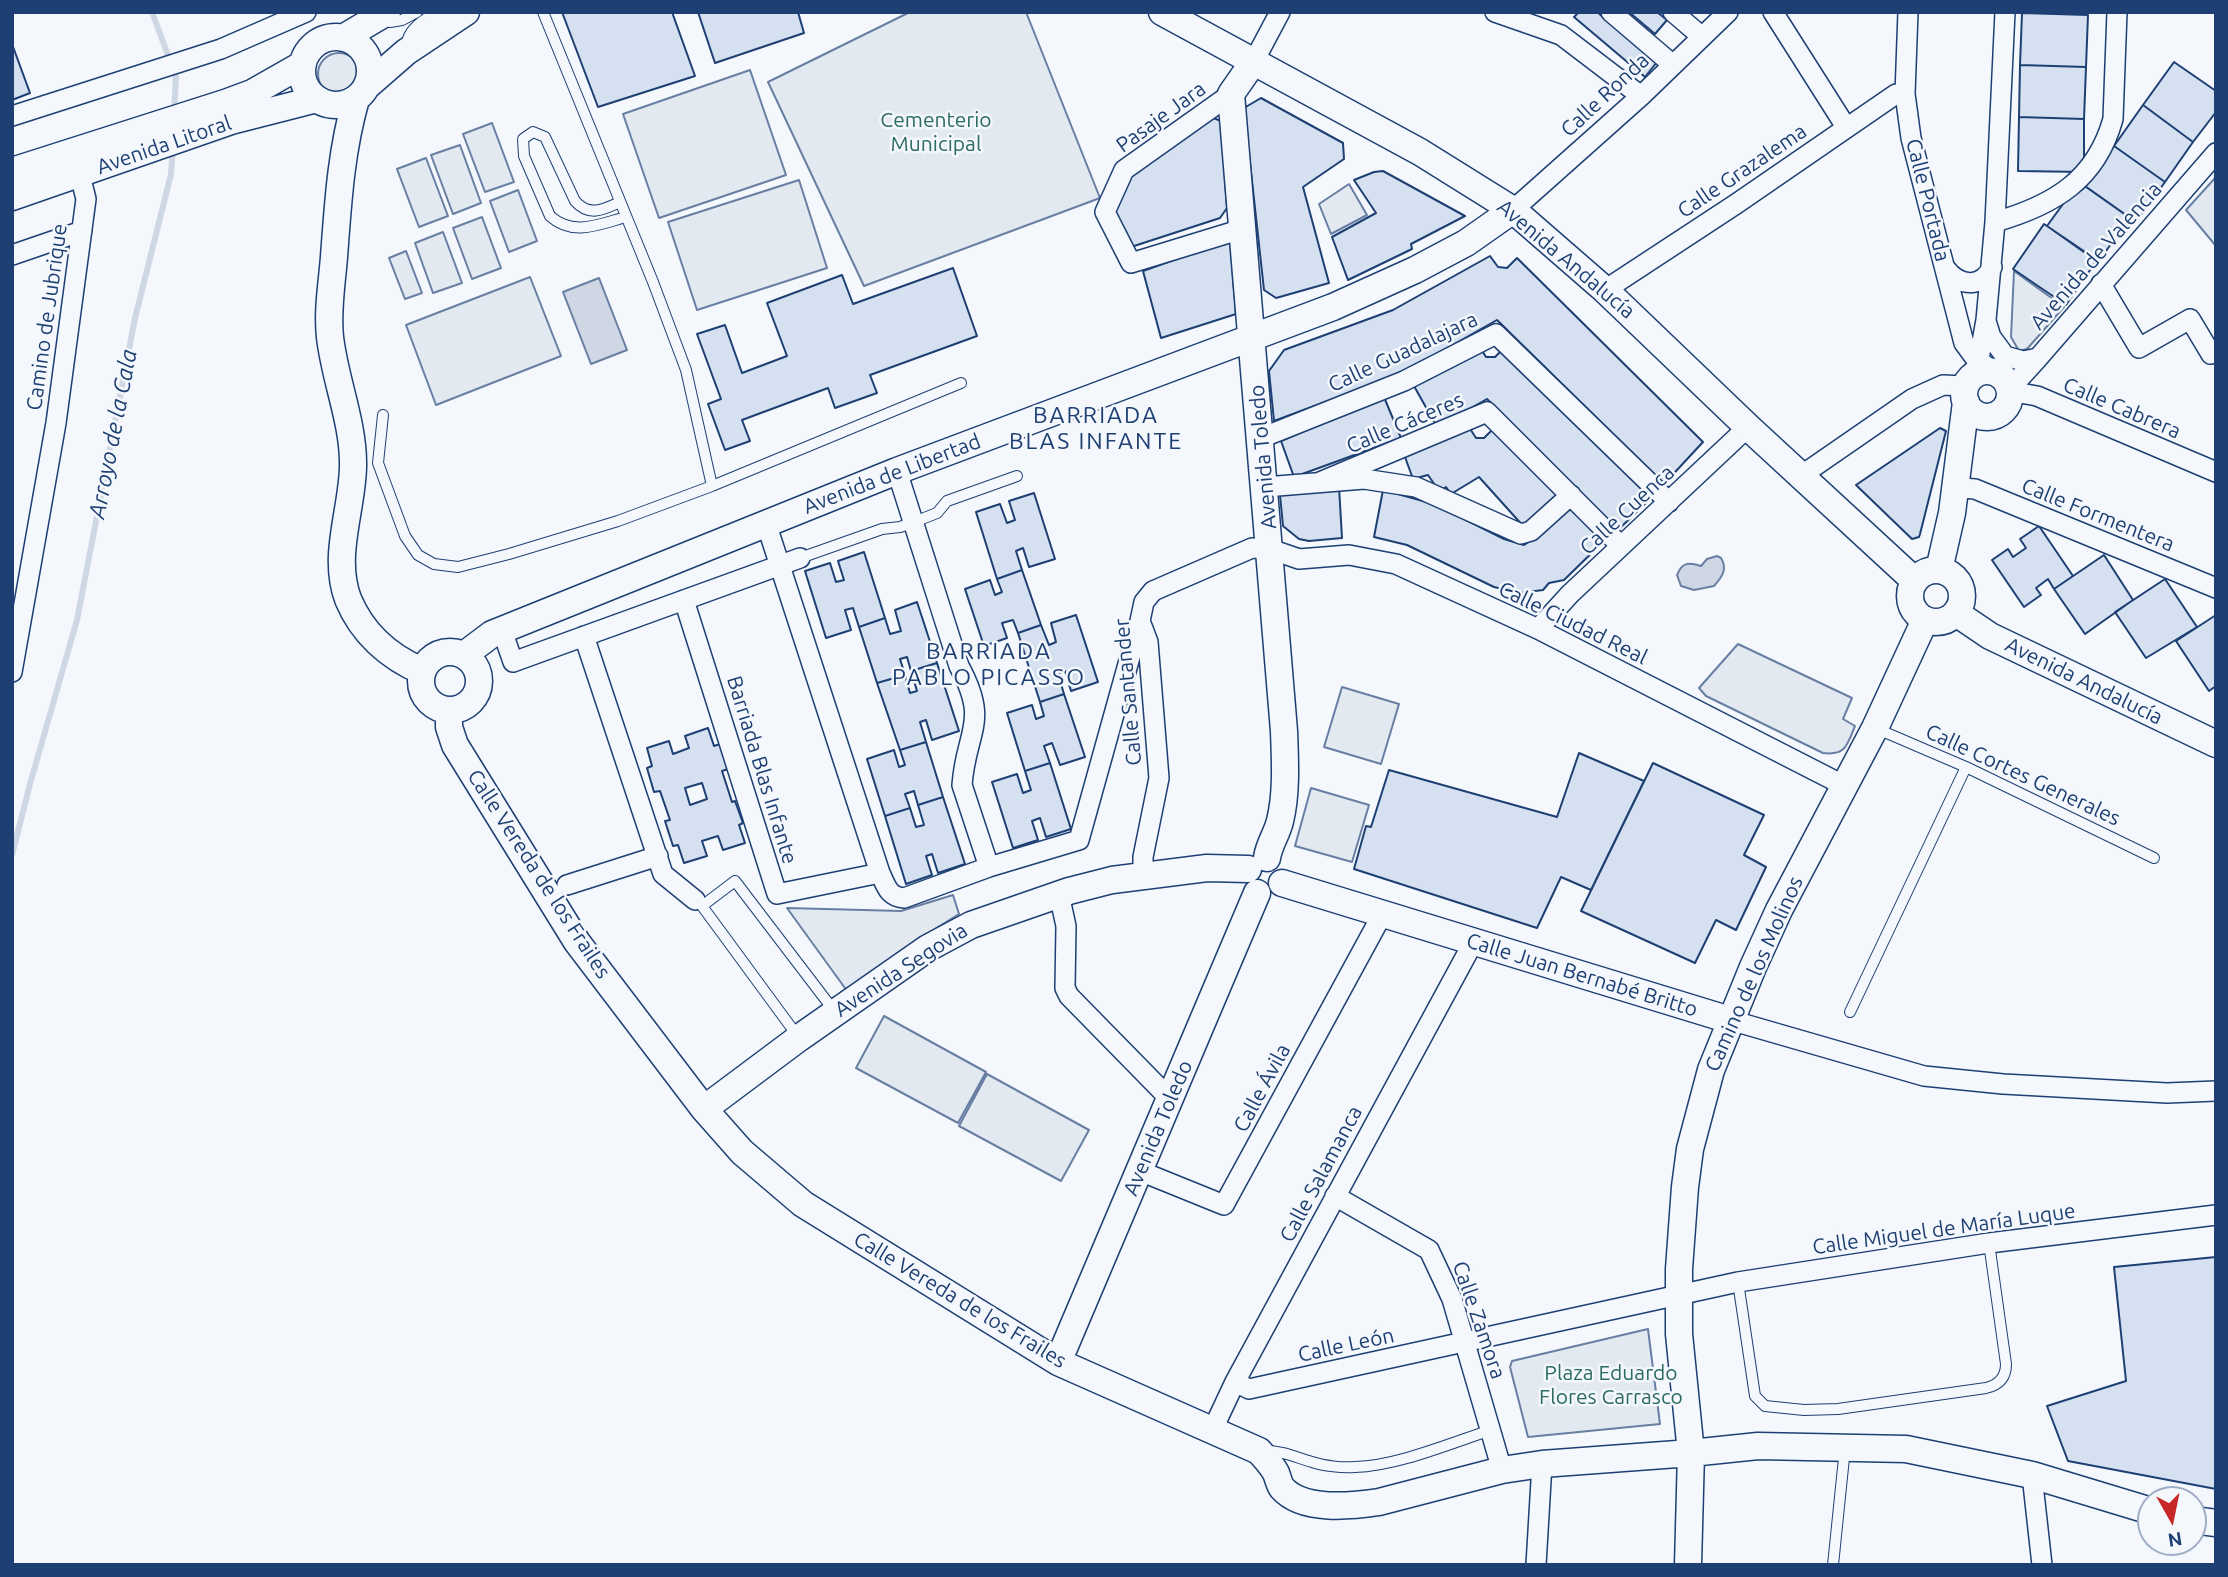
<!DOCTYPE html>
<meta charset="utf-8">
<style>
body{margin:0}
#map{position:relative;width:2228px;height:1577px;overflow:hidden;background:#f4f7fb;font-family:Ubuntu,sans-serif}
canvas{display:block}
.frame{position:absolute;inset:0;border:14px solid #1d3f73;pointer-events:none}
.north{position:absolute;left:2137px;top:1486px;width:70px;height:70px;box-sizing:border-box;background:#f4f7fb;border:2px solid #9eadc5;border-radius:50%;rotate:171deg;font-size:19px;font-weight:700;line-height:28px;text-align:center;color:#1d3f73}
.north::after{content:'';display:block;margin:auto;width:24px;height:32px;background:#c62828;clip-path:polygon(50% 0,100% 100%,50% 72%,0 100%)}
</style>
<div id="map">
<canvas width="2228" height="1577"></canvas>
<div class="frame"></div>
<div class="north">N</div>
</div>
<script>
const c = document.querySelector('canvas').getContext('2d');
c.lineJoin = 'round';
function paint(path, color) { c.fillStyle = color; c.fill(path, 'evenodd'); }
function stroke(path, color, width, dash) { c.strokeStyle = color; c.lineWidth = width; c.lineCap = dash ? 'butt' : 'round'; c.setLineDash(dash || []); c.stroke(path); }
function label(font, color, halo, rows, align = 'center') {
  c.font = font + ' Ubuntu,sans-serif'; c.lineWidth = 5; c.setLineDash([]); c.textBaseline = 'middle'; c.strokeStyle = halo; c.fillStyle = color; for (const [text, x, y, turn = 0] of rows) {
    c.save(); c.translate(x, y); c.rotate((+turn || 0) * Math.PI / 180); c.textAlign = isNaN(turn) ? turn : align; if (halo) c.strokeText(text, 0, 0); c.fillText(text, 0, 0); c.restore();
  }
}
const green = new Path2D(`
 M910 12H1026L1100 198 864 286 768 82Z
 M318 74a21 21 0 1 1 42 0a21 21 0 1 1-42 0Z
 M750 70 786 175 659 218 623 114Z
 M492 123 514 182 485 192 463 134Z
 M460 145 481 203 453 214 431 155Z
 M426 158 448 216 419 227 397 169Z
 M2216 177V246L2186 210Z
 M799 180 827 268 697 310 668 222Z
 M1349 184 1367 215 1331 234 1319 204Z
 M518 190 537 241 509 252 490 201Z
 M482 217 501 268 472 279 453 228Z
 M443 232 462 283 433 293 415 243Z
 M406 251 422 293 405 299 389 258Z
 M2014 271 2064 307 2027 349 2019 351 2011 337Z
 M530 277 561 356 436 405 406 325Z
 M1738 644 1852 698 1843 719 1855 726C1847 745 1846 756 1823 753L1706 696 1699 688Z
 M1342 687 1399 704 1381 764 1324 747Z
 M1311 788 1369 805 1352 862 1295 846Z
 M953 895 959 914 922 937 850 995 787 908 901 911Z
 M884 1016 986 1072 958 1123 856 1068Z
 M987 1074 1089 1130 1061 1181 959 1126Z
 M1648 1329 1660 1424 1528 1437 1510 1367 1512 1361Z`);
const water = new Path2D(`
 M599 278 627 350 591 364 563 292Z
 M1717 556 1721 558C1728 569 1722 577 1714 586L1694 590 1681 586 1677 575C1682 562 1689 562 1701 566L1707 559Z`);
const stream = new Path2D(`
 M152 12 176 77 174 112
 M12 855 30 784 77 620 135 318 171 174 173 147`);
const building = new Path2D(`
 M562 12H672L695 76 598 107Z
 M698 12H798L804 33 715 63Z
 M1579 12H1597L1657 62 1645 77 1574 17Z
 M1629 12H1657L1667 20 1655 34Z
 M2022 13 2088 15 2086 67 2020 65Z
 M12 44 30 93 12 100Z
 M2174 62 2216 91V112L2193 142 2143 105Z
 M2020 65 2086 67 2084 119 2019 117Z
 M1261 98 1343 143 1344 159 1303 187 1329 283 1276 298 1264 290 1244 108Z
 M2143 105 2193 142 2165 182 2114 146Z
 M1211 117 1221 121 1227 208 1220 218 1131 247 1113 210 1132 171Z
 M2019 117 2084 119V172L2018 171Z
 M2114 146 2165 182 2136 222 2085 186Z
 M1383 171 1465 216 1411 244 1412 249 1348 280 1332 237 1376 213 1354 180 1374 172Z
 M2079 182 2130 218 2098 262 2047 226Z
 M2044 224 2097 260 2066 305 2013 269Z
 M1230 240 1236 314 1161 338 1143 271Z
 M1490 256 1498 267 1507 268 1517 258 1703 442 1664 484 1497 320 1403 373 1274 421 1269 371 1284 350 1393 310Z
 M953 268 977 336 870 375 877 393 835 408 828 388 742 420 750 441 725 450 708 404 721 399 697 334 725 325 742 373 787 356 767 303 842 275 853 304Z
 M1481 349 1486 357H1495L1501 351 1651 498 1618 530 1487 399 1437 427 1414 386Z
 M1384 397 1401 438 1294 477 1281 441Z
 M1469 427 1476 438H1484L1494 428 1559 494 1524 527 1479 477 1451 494 1446 487 1439 491 1428 475 1413 479 1405 457Z
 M1940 428 1946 431 1920 534 1919 537 1912 539 1856 485Z
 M1339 487 1342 538 1309 541 1299 539 1283 526 1280 495Z
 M1383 490 1434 504 1504 539 1524 545 1545 531 1568 506 1604 541 1564 580 1549 583 1543 590 1520 593 1494 587 1407 545 1374 537Z
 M1034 493 1055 559 1029 567 1023 548 1016 551 1022 570 997 579 976 512 1000 504 1007 523 1015 520 1009 501Z
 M2039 526 2073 576 2054 589 2048 579 2036 588 2041 595 2024 607 1992 560 2008 549 2013 557 2026 548 2020 539Z
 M864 552 885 618 859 627 853 608 845 610 851 630 826 638 805 571 830 563 836 582 844 580 838 561Z
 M2104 555 2133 600 2085 634 2054 589Z
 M1022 570 1041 625 1018 633 1013 620 1002 623 1007 638 984 646 965 589 990 580 995 595 1002 592 997 579Z
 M2165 579 2197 627 2146 658 2115 612Z
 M917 602 937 663 911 671 907 657 900 659 905 675 877 683 859 627 885 618 890 634 901 631 895 610Z
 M1076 615 1098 682 1071 691 1065 671 1058 674 1064 694 1040 702 1018 633 1041 625 1049 645 1056 642 1051 623Z
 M2216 615V686L2209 691 2176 641Z
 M937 663 959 731 932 740 926 720 920 722 926 742 900 750 877 683 905 675 910 693 917 691 911 671Z
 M1064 694 1085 757 1060 765 1052 743 1044 746 1050 763 1025 771 1007 713 1032 705 1036 719 1044 716 1040 702Z
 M708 728 714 746 720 744 728 769 722 771 732 802 735 801 743 823 739 825 745 843 723 850 718 836 702 841 707 856 684 863 678 845 673 846 665 821 670 820 660 791 654 792 647 768 652 766 647 748 669 741 673 754 689 748 685 736ZM702 783 707 799 690 805 685 788Z
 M926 742 943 797 918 805 914 791 905 794 910 808 885 816 867 759 894 750 899 767 905 765 900 750Z
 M1579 753 1644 781 1591 890 1561 877 1537 928 1354 869 1366 826 1371 827 1389 770 1557 817Z
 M1050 763 1071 829 1046 837 1040 818 1032 821 1038 840 1013 848 992 782 1017 774 1023 793 1031 790 1025 771Z
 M1653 763 1764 815 1744 855 1766 867 1736 930 1716 920 1695 963 1581 911Z
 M943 797 965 864 938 873 932 854 926 856 932 875 906 884 885 816 910 808 916 827 924 825 918 805Z
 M2216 1257V1489L2068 1461 2047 1406 2126 1381 2114 1267Z`);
const lane = new Path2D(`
 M386 19 390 22 402 20 417 12
 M407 44C408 29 424 20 436 12
 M620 202C603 210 589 217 575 201L545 137 533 132 523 139 524 156 550 216C573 237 600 224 626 217
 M383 415 378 463 405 536 418 555 434 564 458 567 509 554 618 521 712 486 686 370 653 282 543 12
 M712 486 961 383
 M800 558 882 529 900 527 914 522 937 513 947 501 1017 476
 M1875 728 1966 767 2154 858
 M1850 1012 1966 767
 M799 1038 702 906 735 881 835 1012
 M1738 1282 1755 1396 1765 1406 1804 1410 1838 1409 1986 1388C1999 1385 2006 1377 2006 1364L1989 1243
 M1265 1451C1283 1451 1295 1457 1312 1462 1324 1466 1342 1468 1355 1467 1397 1466 1451 1443 1491 1430
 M1833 1565 1845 1448`);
const street = new Path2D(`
 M1495 12 1561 35 1641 96
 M1611 12 1672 64
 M1673 12 1701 36
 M1773 12 1846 127
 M1908 12 1905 94 1911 138 1964 343 1975 358 1994 372
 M1254 61 1280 12
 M1231 94 1124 170 1105 212 1131 263 1242 229
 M12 116 221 49 306 12
 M1513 210 1641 96 1728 12
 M1995 222C2054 205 2096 180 2113 119L2117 12
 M12 255 82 231
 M1946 269C1959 286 1982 289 1992 267
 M2101 284 2139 348 2190 319 2211 354 2216 353
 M1605 290 1736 204 1896 94H1905
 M1986 321 1991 337 2005 356 2023 361 2038 358
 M1977 370 1986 320 1995 222 2005 12
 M2008 387 2018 380 2038 358 2216 153
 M2009 391 2037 396 2216 472
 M1261 438 1404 381 1496 334 1669 502
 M897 471 959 666C990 723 966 730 962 785L989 867
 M1802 475 1912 399 1943 385 1965 386
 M1320 482 1487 412 1621 546
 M1265 487 1364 479 1416 487 1521 534 1531 531 1571 495
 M1962 488 1975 489 2216 588
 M766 523 880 873C886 885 888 897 904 898L989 867 1079 840 1140 621 1144 602 1153 591 1252 548 1270 549 1299 559 1349 555 1396 564 1538 629 1843 785
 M684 600 777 894 880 873
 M1140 621 1148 642 1159 778 1143 857V875
 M1538 629 1570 594 1748 427
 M502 630 513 662 800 558
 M584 636 663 874 695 900
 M12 672 56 423 86 199 80 175
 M567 885 658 856
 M1059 894 1066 926 1065 988 1069 996 1170 1099
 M1730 1020 1924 1076 2003 1084 2167 1093 2216 1091
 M1140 1171 1224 1205 1383 913
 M1335 1196 1429 1250 1452 1299 1502 1470
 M1235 1382 1249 1389 1738 1282 1989 1243 2216 1215
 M1212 1431 1235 1382 1474 941
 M2032 1475 2042 1565
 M1536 1565 1542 1464`);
const secondary = new Path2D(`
 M1162 12 1420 152 1513 210 1605 290 1748 427 1915 581
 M302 71a34 34 0 1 1 68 0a34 34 0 1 1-68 0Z
 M343 38 387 12
 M1254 61 1231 94 1284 731C1285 760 1287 793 1280 821 1277 834 1269 844 1267 858
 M367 86 406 52 466 12
 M356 99C341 151 338 203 334 257 332 283 327 310 330 337 335 381 354 423 353 467 352 511 332 556 348 599 362 633 389 657 422 671
 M12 171 225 103 252 93 303 64
 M12 197 231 121 317 99
 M1964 394a23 23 0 1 1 46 0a23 23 0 1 1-46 0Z
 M1939 570 1952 513 1966 402
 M1910 596a26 26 0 1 1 52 0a26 26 0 1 1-52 0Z
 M1956 613 1990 636 2216 744
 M421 681a29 29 0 1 1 58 0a29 29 0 1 1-58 0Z
 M464 655 492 634 897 471 1333 307 1415 270 1466 243 1513 210
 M449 710V727L455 745 577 942 704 1109 742 1152 803 1204 1058 1362 1259 1451C1265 1458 1272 1465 1276 1473 1278 1478 1279 1484 1282 1488 1303 1512 1352 1506 1379 1502L1502 1470 1542 1464 1691 1453 1758 1446 1906 1449 2032 1475 2151 1511
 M1282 883 1730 1020
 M704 1109 799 1038 928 948 971 925 1069 891 1112 880 1207 868 1248 869
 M1058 1362 1257 893
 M2193 1520 2216 1523
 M1688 1565 1691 1453 1679 1334V1269L1685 1187 1690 1149 1711 1070 1753 967 1779 910 1875 728 1925 620`);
const streetNames = [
 ["Calle Ronda",1605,95,-43],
 ["Pasaje Jara",1161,117,-36],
 ["Avenida Litoral",164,145,-19],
 ["Calle Grazalema",1742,171,-34],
 ["Calle Portada",1928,200,76],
 ["Avenida de Valencia",2096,256,-49],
 ["Avenida Andalucía",1566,259,40],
 ["Camino de Jubrique",47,317,-82],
 ["Calle Guadalajara",1403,352,-25],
 ["Calle Cabrera",2122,408,23],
 ["Calle Cáceres",1405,423,-23],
 ["Avenida Toledo",1263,457,-95],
 ["Avenida de Libertad",892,474,-21],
 ["Calle Cuenca",1627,510,-43],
 ["Calle Formentera",2098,515,22],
 ["Calle Ciudad Real",1573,623,26],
 ["Avenida Andalucía",2084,681,26],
 ["Calle Santander",1128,692,-95],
 ["Barriada Blas Infante",762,770,73],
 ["Calle Cortes Generales",2023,775,25],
 ["Calle Vereda de los Frailes",539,874,57],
 ["Avenida Segovia",901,970,-33],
 ["Camino de los Molinos",1754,974,-66],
 ["Calle Juan Bernabé Britto",1582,975,17],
 ["Calle Ávila",1262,1088,-62],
 ["Avenida Toledo",1158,1128,-67],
 ["Calle Salamanca",1321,1174,-62],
 ["Calle Miguel de María Luque",1944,1229,-8],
 ["Calle Vereda de los Frailes",960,1300,31],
 ["Calle Zamora",1479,1320,71],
 ["Calle León",1346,1345,-12]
];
const parkNames = [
 ["Cementerio",936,120],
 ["Municipal",936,144],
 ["Plaza Eduardo",1611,1373],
 ["Flores Carrasco",1611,1397]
];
const neighbourhoodNames = [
 ["BARRIADA",1096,415],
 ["BLAS INFANTE",1096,441],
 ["BARRIADA",989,651],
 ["PABLO PICASSO",989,677]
];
const waterNames = [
 ["Arroyo de la Cala",113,434,-79]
];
paint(green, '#e3e9f0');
stroke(green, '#687fa3', 2);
paint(water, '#cfd7e4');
stroke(water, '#687fa3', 2);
stroke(stream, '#cfd7e4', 6);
paint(building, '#d5e0f0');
stroke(building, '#1d3f73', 2);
stroke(lane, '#1d3f73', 12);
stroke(street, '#1d3f73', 22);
stroke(secondary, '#1d3f73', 29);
stroke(lane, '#f4f7fb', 10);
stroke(street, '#f4f7fb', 19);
stroke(secondary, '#f4f7fb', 26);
label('21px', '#1d3f73', '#f4f7fb', streetNames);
label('21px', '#2c6c60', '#f4f7fb', parkNames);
c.letterSpacing = '2px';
label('23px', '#1d3f73', '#f4f7fb', neighbourhoodNames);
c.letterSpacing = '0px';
label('italic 23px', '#1d3f73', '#f4f7fb', waterNames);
</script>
